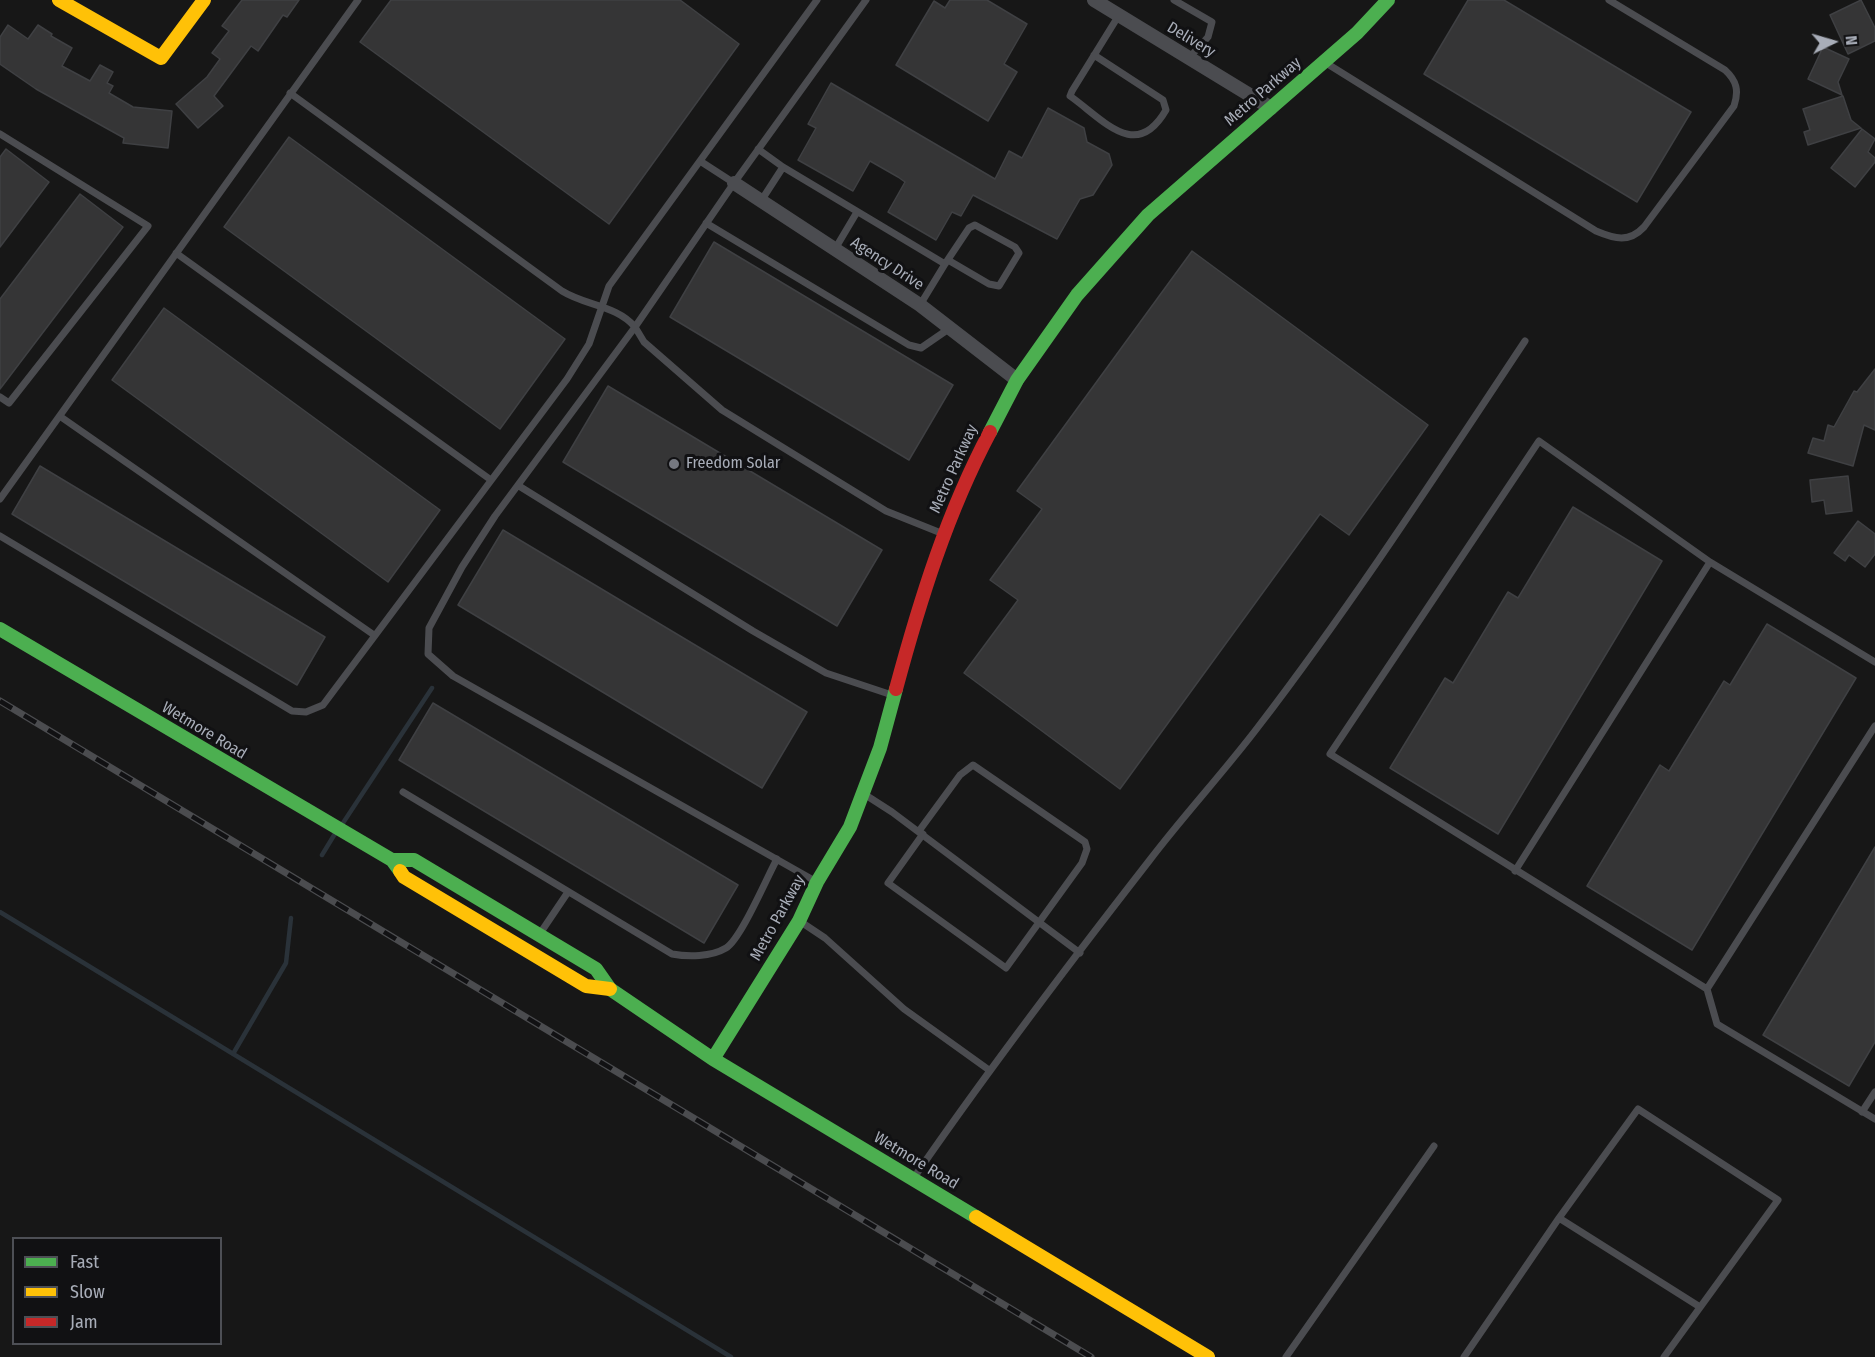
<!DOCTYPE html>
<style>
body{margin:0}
#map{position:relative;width:1875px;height:1357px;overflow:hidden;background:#171717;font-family:"Fira Sans Condensed",sans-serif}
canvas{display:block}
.legend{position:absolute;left:12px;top:1237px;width:210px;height:108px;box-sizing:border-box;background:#111113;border:2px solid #4d4f55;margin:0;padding:8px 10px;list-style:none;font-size:18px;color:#a8adb8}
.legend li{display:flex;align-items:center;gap:12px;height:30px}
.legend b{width:30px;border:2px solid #4d4f55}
.north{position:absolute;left:1803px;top:12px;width:60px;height:60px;-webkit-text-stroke:4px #111113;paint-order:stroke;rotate:85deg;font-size:16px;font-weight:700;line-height:24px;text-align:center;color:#a8adb8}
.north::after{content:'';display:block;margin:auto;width:21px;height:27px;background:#a8adb8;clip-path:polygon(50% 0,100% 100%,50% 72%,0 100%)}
</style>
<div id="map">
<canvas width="1875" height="1357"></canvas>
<ul class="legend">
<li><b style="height:8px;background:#4caf50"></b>Fast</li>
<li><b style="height:8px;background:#ffc107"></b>Slow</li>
<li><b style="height:8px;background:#c62828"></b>Jam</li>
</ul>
<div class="north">N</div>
</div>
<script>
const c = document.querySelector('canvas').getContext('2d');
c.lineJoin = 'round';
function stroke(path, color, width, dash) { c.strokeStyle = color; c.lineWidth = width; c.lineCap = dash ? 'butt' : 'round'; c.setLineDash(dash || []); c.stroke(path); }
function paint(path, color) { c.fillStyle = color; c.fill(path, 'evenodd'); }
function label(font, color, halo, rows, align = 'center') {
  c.font = font + ' "Fira Sans Condensed",sans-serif'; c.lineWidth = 6; c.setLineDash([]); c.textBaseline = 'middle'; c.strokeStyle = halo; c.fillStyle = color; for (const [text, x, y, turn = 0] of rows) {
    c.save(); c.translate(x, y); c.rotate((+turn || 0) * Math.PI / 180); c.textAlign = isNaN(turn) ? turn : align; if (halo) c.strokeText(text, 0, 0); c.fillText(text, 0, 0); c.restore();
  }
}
const stream = new Path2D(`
 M341 826 432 688
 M322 855 336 832
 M0 912 731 1357
 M233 1054 286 963 291 918`);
const building = new Path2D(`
 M242 0H299L287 17 283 15 258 51 251 46 214 96 223 106 198 128 176 104 207 77 220 59 212 53 229 31 222 26Z
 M391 0H680L739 44 609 224 360 42Z
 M950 0H987L1027 24 1004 64 1017 72 988 121 896 65 934 1 945 8Z
 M1468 0H1504L1691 112 1637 202 1424 74Z
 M1861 0 1875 28V41L1848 54 1830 15Z
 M8 25 28 39 38 25 52 34 51 36 72 48 62 66 90 81 100 65 113 72 107 83 113 86 109 93 133 107 172 111 168 148 123 143 124 138 36 89 0 64V37Z
 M1823 47 1849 59 1838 82 1842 95 1808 79Z
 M831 83 995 179 1009 151 1022 158 1048 108 1084 128 1087 142 1109 154 1112 165 1093 195 1080 199 1057 239 973 195 961 216 952 212 936 240 888 212 905 182 898 177 870 161 853 191 798 160 816 128 808 124Z
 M1843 96 1851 120 1861 128 1808 145 1804 132 1810 130 1803 109Z
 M1862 129 1875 139 1868 152 1875 158V162L1855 187 1831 168Z
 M289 137 565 339 500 429 224 227Z
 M6 149 49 182 0 247V157Z
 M80 194 123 227 0 389V299Z
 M714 242 953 385 909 460 670 317Z
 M1192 251 1428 425 1349 535 1320 514 1120 789 964 673 1018 600 990 580 1042 509 1017 491Z
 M164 308 440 510 388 582 112 380Z
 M1875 369V430L1864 425 1853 466 1808 453 1813 438 1824 441 1828 425 1834 427 1854 391 1857 392Z
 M608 386 882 550 837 626 563 462Z
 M40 466 325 637 297 685 12 514Z
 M1848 476 1852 511 1826 514 1824 500 1812 502 1810 480Z
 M1573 507 1662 561 1498 834 1390 768 1445 678 1453 683 1508 592 1518 598Z
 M1858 521 1875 534V554L1865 567 1849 555 1845 561 1834 553Z
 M503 530 807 712 762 788 458 605Z
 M1767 624 1856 678 1692 950 1587 886 1660 765 1669 771 1724 681 1730 685Z
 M433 703 738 885 704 943 399 760Z
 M1875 847V1042L1849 1086 1763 1035Z`);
const lane = new Path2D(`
 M866 0 734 183 635 327 644 342 722 410 886 511 941 533
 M1174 0 1212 22 1208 37 1189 58
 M1094 55 1163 100 1166 110C1136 162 1104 120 1070 96L1072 91 1119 15
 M1326 63 1596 231C1615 239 1629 243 1644 227L1734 106C1739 91 1737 81 1725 70L1609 0
 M290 93 562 291C586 306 616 305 635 327L495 516 462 567 429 628 428 654 453 676 815 881
 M0 134 148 226 9 403 0 397
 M758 149 783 167
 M700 161 734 183
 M761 201 783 167 945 264 920 305
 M706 223 909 345 921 348 950 328
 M835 249 857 212
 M176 253 491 480
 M945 264 969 228 975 225 1015 247 1019 253 999 286 989 284 948 260
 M61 417 374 635
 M519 486 753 631 826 673 892 695
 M0 499 358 0
 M0 536 292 711 306 712 323 705 567 379 589 344 609 286 817 0
 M1875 662 1710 562 1539 441 1330 754 1707 989 1717 1024 1875 1119
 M403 792 672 954C688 957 711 957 726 948 741 939 767 877 777 859
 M864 794 892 812 1080 953
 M919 831 960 775 973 765 1085 842 1087 849 1082 863 1006 968 888 883 923 834
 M1515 871 1710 562
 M801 922 825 938 904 1009 989 1070
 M539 935 568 892
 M1707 989 1875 726
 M1862 1112 1875 1092
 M913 1179C988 1070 1068 965 1149 861 1184 815 1223 773 1258 727 1353 603 1438 472 1525 341
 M1559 1218 1638 1109 1778 1200 1664 1357
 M1286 1357 1434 1146
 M1464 1357 1559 1218 1700 1307`);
const street = new Path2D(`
 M1094 0 1271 108
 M734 183 920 305 1017 380`);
const fast = new Path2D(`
 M990 432 1017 380 1077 295 1148 215 1357 33 1388 0
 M0 629 392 860 400 871
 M392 860H414L596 969 610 989 713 1059 976 1217
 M713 1059 799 921 817 882 850 827 880 748 896 689`);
const slow = new Path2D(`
 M59 0 161 58 204 0
 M400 871 404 877 586 986 610 989
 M976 1217 1208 1357`);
const jam = new Path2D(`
 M896 689C920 600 947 513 990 432`);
const rail = new Path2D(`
 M0 701 1091 1357`);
const markers = [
 [674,464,6,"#757880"]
];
const streetNames = [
 ["Delivery",1191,40,31],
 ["Metro Parkway",1263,92,-41],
 ["Agency Drive",887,264,33],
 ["Metro Parkway",954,469,-66],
 ["Wetmore Road",204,731,31],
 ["Metro Parkway",778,918,-61],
 ["Wetmore Road",916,1161,31]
];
const poiNames = [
 ["Freedom Solar",686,464]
];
stroke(stream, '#2a3239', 4.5);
paint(building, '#353536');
stroke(building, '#3f4043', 1.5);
stroke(lane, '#4b4c50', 7);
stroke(street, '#4b4c50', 14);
stroke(fast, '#4caf50', 14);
stroke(slow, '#ffc107', 14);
stroke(jam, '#c62828', 14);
stroke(rail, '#4b4c4f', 7);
stroke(rail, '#111113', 4.5, [14]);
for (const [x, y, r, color] of markers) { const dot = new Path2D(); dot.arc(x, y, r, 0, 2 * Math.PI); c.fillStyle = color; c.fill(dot); stroke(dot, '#111113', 2); }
label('16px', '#a8adb8', '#111113', streetNames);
label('16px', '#a8adb8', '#111113', poiNames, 'left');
</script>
